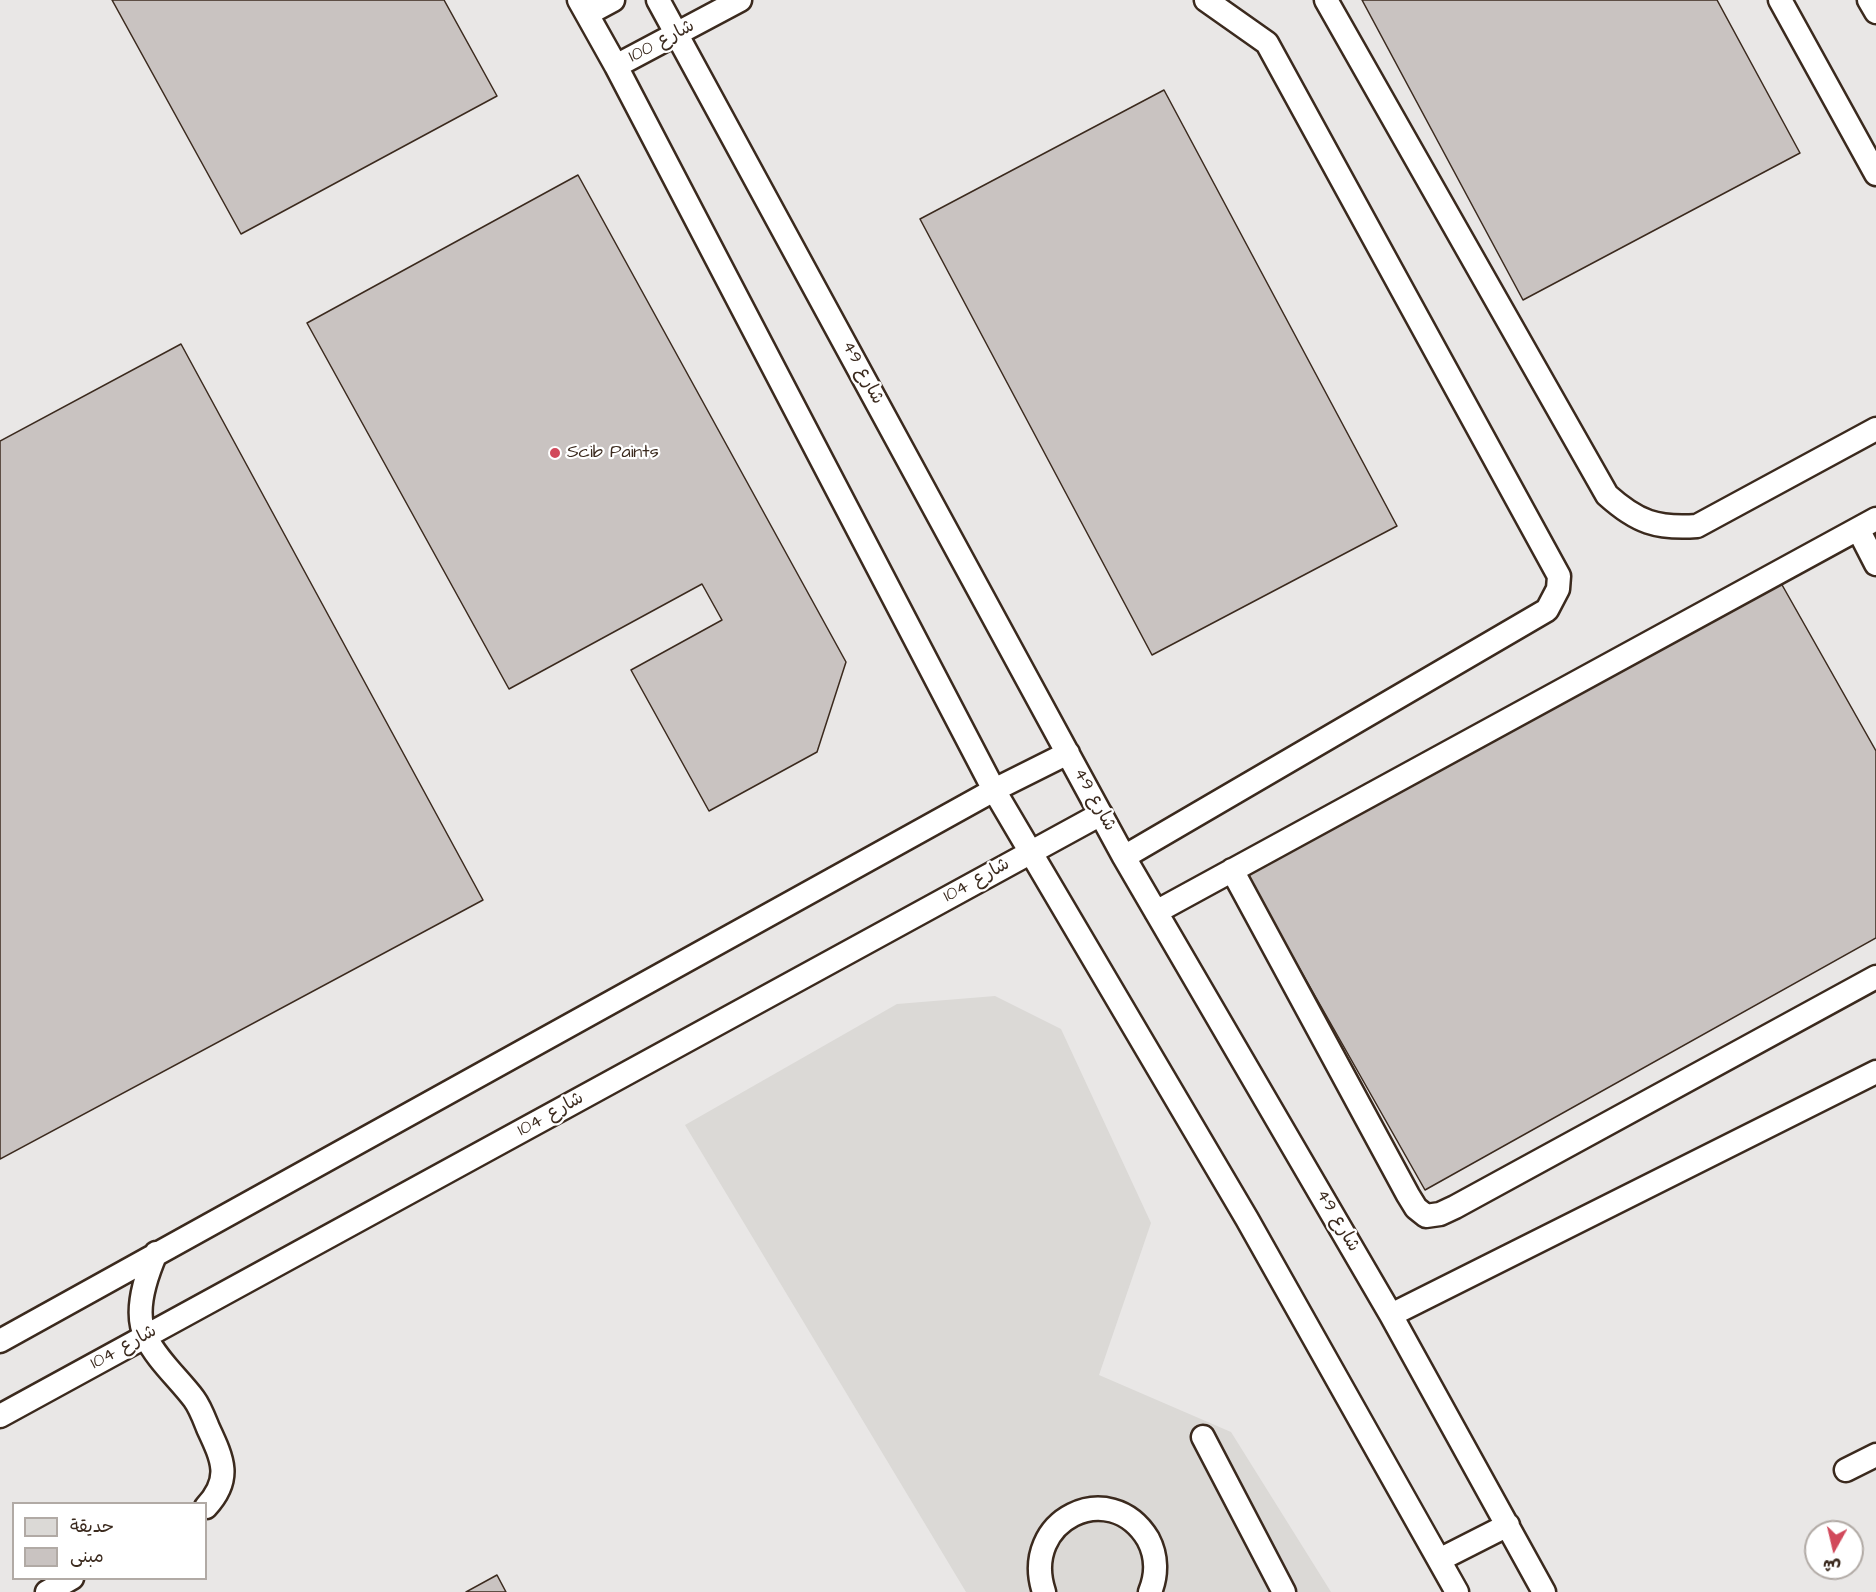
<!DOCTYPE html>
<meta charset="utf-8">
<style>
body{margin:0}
#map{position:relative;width:1876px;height:1592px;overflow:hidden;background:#f7f6f6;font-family:"Architects Daughter","Playpen Sans Arabic",sans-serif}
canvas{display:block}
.legend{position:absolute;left:12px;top:1502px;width:195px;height:78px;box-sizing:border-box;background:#fff;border:2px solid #b1aaa5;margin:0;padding:8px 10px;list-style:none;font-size:18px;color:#3b2a1e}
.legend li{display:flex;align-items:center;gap:12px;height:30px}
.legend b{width:30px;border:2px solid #b1aaa5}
.north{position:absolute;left:1804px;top:1520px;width:60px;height:60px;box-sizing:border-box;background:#fff;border:2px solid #b1aaa5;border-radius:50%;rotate:188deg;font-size:16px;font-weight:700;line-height:24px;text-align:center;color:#3b2a1e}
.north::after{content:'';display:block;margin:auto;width:21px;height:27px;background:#d1495b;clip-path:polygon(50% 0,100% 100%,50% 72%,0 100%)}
</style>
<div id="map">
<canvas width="1876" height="1592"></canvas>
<ul class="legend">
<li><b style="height:16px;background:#dbd9d6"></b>حديقة</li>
<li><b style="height:16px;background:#c9c3c1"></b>مبنى</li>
</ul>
<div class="north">ش</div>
</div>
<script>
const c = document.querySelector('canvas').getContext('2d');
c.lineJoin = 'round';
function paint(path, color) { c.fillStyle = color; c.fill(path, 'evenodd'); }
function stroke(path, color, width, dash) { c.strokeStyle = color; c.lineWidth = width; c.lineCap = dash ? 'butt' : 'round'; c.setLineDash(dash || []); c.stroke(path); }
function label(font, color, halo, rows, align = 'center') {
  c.font = font + ' "Architects Daughter","Playpen Sans Arabic",sans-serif'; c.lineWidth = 4.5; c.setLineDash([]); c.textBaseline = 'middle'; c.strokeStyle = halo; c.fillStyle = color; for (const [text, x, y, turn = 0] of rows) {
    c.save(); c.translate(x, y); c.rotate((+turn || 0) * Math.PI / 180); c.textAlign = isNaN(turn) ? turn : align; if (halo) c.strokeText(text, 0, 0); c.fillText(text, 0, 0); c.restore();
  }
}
const built = new Path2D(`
 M0 0H1876V1592H0ZM14 1504H206V1578H14ZM1816 1532H1852V1568H1816Z`);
const green = new Path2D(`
 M995 996 1061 1029 1151 1223 1099 1375 1231 1432 1331 1592H966L685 1125 897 1004Z`);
const building = new Path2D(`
 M112 0H444L497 96 241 234Z
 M1362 0H1717L1800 153 1523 300Z
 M1164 90 1397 526 1152 655 920 219Z
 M578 175 846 662 817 752 709 811 631 670 722 620 702 584 509 689 307 323Z
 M181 344 483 900 0 1159V441Z
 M1777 576 1876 751V938L1425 1190 1246 874Z
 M497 1575 506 1592H466Z`);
const lane = new Path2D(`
 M579 0 616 66 994 790 1247 1219 1457 1592
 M658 0 1124 857 1391 1315 1544 1592
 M1326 0 1607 495C1637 522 1657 529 1697 526L1876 429
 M1780 0 1876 174
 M1869 0 1876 12
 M587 14 613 0
 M616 66 740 0
 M1858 529 1876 564
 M1124 857 1547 610 1558 589 1559 576 1267 43 1206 0
 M1232 870 1408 1195 1416 1208 1426 1216 1440 1214 1455 1207 1876 977
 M1156 912 1876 519
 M156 1253C146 1276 133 1312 146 1337 157 1360 179 1379 194 1399 200 1407 204 1418 208 1428 223 1460 232 1479 206 1507
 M1391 1315 1876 1072
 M0 1341 994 790 1068 753
 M0 1416 1101 814
 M1203 1437 1284 1592
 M1846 1470 1876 1455
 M1439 1560 1508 1525
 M47 1592 72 1578
 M1044 1592C1020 1520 1110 1476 1148 1539 1157 1556 1157 1575 1150 1592`);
const markers = [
 [555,453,6,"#d1495b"]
];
const streetNames = [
 ["شارع 100",662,42,-28],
 ["شارع 49",862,373,62],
 ["شارع 49",1094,800,61],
 ["شارع 104",977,881,-29],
 ["شارع 104",551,1115,-29],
 ["شارع 49",1337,1221,60],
 ["شارع 104",124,1348,-29]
];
const poiNames = [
 ["Scib Paints",567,453]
];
paint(built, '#e9e7e6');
paint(green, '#dbd9d6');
paint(building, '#c9c3c1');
stroke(building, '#3b2a1e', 1.5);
stroke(lane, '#3b2a1e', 27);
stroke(lane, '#fff', 22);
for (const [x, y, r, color] of markers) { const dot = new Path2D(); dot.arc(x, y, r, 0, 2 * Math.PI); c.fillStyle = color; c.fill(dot); stroke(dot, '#fff', 2); }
label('18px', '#3b2a1e', '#fff', streetNames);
label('18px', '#3b2a1e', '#fff', poiNames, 'left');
</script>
